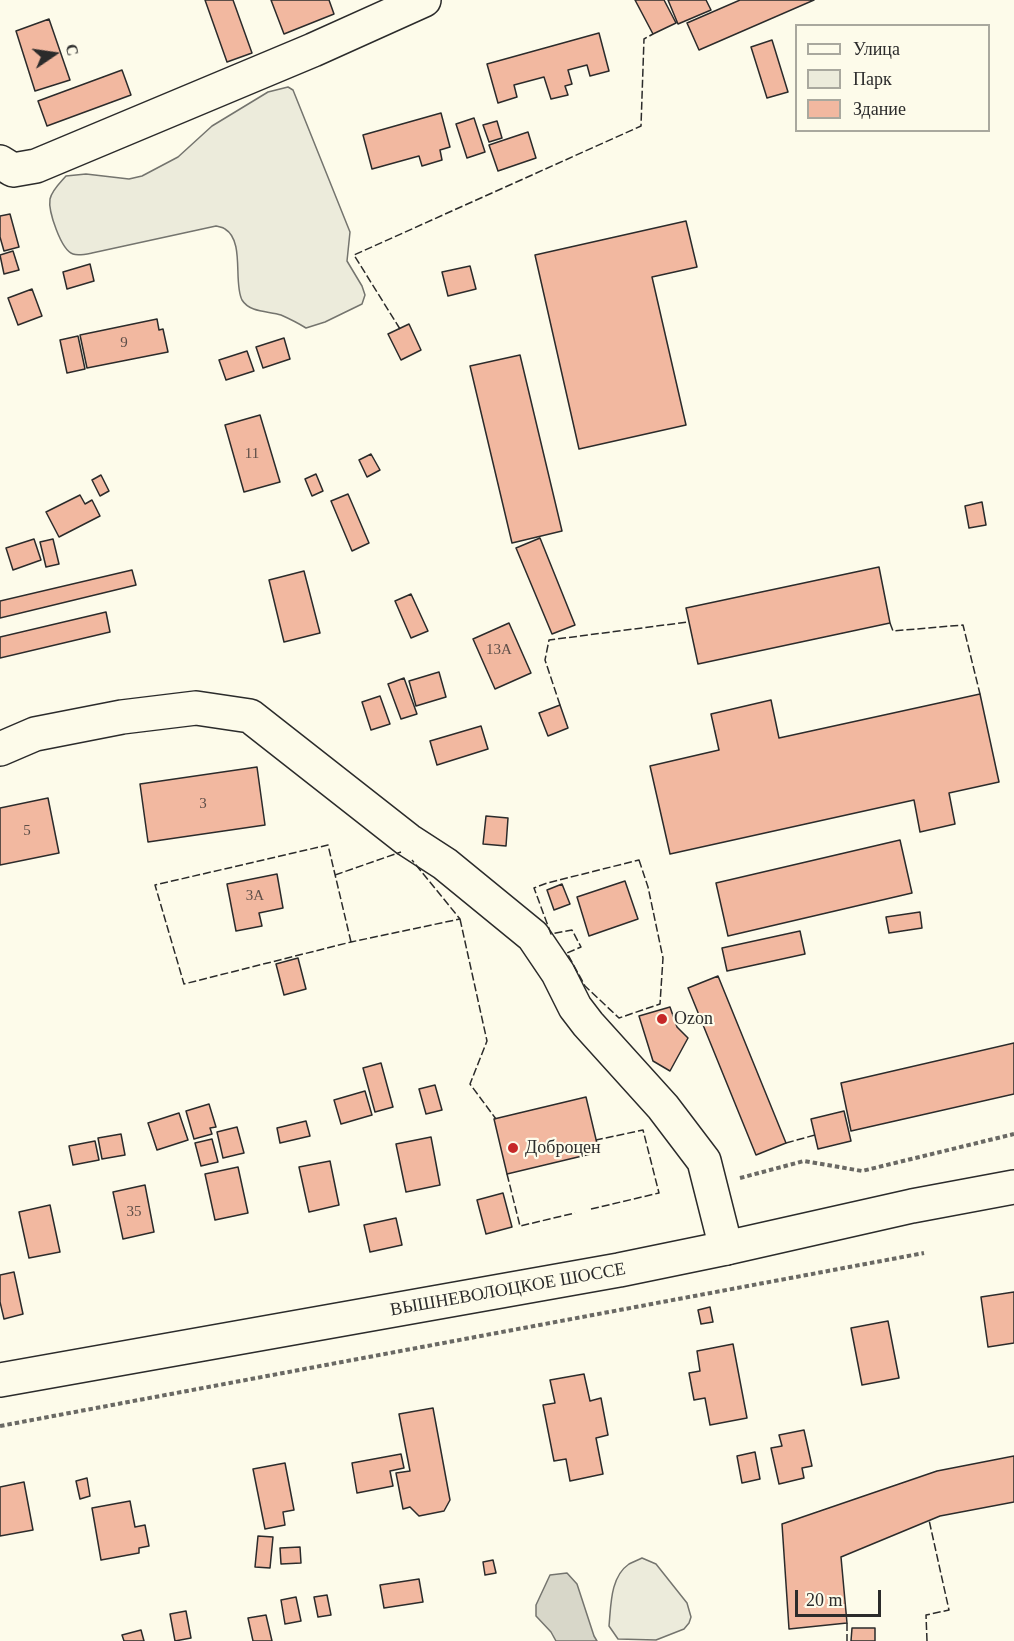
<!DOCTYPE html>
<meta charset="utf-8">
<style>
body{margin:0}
#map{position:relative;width:1014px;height:1641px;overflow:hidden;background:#fdfbea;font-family:"Times New Roman",serif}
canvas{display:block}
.legend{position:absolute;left:795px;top:24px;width:195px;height:108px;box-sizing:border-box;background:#fdfbea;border:2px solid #a9a89e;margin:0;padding:8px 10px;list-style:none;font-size:18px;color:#2b2b2b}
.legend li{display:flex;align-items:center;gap:12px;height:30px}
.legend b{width:30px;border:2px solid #a9a89e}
.north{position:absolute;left:24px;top:24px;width:60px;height:60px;-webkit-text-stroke:4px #fdfbea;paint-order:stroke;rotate:77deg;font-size:16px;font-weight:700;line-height:24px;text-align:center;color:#2b2b2b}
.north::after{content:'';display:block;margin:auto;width:21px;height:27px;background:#2b2b2b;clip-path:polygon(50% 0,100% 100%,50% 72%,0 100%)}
.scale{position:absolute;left:795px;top:1590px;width:86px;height:27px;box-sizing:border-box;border:3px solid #2b2b2b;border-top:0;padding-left:8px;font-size:18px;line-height:21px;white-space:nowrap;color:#2b2b2b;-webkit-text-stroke:4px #fdfbea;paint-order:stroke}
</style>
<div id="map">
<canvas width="1014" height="1641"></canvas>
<ul class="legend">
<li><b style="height:8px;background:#fdfbea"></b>Улица</li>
<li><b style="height:16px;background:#ecebdb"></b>Парк</li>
<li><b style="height:16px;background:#f2b8a0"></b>Здание</li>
</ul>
<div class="north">С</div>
<div class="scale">20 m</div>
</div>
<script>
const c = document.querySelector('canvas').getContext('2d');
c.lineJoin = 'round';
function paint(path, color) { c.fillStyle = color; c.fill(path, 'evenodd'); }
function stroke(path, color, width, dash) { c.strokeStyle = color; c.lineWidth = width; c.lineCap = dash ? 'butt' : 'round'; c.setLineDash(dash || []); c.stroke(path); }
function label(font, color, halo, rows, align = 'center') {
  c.font = font + ' "Times New Roman",serif'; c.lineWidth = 4.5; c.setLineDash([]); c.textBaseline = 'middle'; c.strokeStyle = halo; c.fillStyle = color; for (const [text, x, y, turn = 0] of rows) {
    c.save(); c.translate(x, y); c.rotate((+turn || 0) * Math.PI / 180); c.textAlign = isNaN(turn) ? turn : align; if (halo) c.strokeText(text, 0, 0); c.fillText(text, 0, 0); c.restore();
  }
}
const green = new Path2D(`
 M288 87 293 90 350 232 347 261 362 286 365 295 362 304 325 322 306 328C298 323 290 319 281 315 269 311 250 313 242 300 233 283 245 241 225 229 223 227 219 227 216 226L92 253C87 254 78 256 73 254 61 250 48 211 50 199 52 190 60 183 66 176L86 174 129 179 142 176 178 157 212 126 268 92Z
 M642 1558 656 1564 687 1603 691 1617 689 1623 684 1629 656 1640 618 1639 609 1626C611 1606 610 1577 629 1564 633 1562 638 1560 642 1558Z`);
const water = new Path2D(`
 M567 1573 577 1584 594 1636 597 1641H556L551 1632 536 1616V1605L550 1575Z`);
const building = new Path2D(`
 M205 0H233L252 53 227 62Z
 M271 0H329L334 14 284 34Z
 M635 0H664L676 23 653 34Z
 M668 0H706L711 10 678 24Z
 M740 0H814L699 50 687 23Z
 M49 19 70 80 35 91 16 31Z
 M599 33 609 71 590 76 587 65 568 70 572 84 565 86 568 95 551 99 544 77 514 85 517 97 498 103 487 64Z
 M772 40 788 92 767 98 751 47Z
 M122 70 131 95 47 126 38 101Z
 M441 113 450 147 440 150 442 160 422 166 419 156 372 169 363 135Z
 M474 118 485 152 467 158 456 124Z
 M497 121 502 138 489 142 483 125Z
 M528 132 536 158 498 171 489 145Z
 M10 214 19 247 4 251 0 237V216Z
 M686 221 697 267 652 277 686 425 579 449 535 255Z
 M13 251 19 270 4 274 0 255Z
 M90 264 94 281 67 289 63 272Z
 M470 266 476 289 448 296 442 272Z
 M32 289 42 316 18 325 8 298Z
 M157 319 159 330 163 329 168 352 87 368 80 335Z
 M409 324 421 350 401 360 388 334Z
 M78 336 85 369 67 373 60 340Z
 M284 338 290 359 263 368 256 347Z
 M247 351 254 371 226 380 219 360Z
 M520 355 562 531 512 543 470 366Z
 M260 415 280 482 244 492 225 425Z
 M371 454 380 470 367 477 359 460Z
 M316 474 323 491 312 496 305 479Z
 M101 475 109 491 100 496 92 480Z
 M348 494 369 543 352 551 331 501Z
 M80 495 85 504 92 500 100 516 59 537 46 512Z
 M982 502 986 525 969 528 965 506Z
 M540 538 575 625 552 634 516 548Z
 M34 539 41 560 13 570 6 548Z
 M53 539 59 564 46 567 40 542Z
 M879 567 890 623 698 664 686 608Z
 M132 570 136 585 0 618V601Z
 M304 571 320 633 284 642 269 580Z
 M411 594 428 631 411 638 395 601Z
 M106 612 110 632 0 658V637Z
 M509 623 531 673 495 689 473 639Z
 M439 672 446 697 416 706 409 681Z
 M404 678 417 714 401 719 388 684Z
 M980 694 999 782 949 793 955 824 920 832 914 800 670 854 650 766 719 750 711 714 771 700 779 738Z
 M380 696 390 724 371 730 362 702Z
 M560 705 568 728 548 736 539 713Z
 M481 726 488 749 437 765 430 741Z
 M257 767 265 825 148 842 140 784Z
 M48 798 59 853 0 865V808Z
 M486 816 508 818 506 846 483 844Z
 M900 840 912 893 728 936 716 883Z
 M277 874 283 908 259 913 262 926 236 931 227 884Z
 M625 881 638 919 589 936 577 897Z
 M562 884 570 904 554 910 547 890Z
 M920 912 922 928 889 933 886 917Z
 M800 931 805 954 727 971 722 948Z
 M298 958 306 989 284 995 276 964Z
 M718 976 786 1143 756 1155 688 988Z
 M670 1007 677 1027 688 1038 670 1071 653 1061 639 1016Z
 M1014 1043V1094L851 1131 841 1083Z
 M381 1063 393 1107 375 1112 363 1068Z
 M435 1085 442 1110 426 1114 419 1089Z
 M365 1091 372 1115 341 1124 334 1100Z
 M586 1097 599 1152 507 1174 494 1119Z
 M209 1104 216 1127 210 1128 212 1134 194 1139 186 1111Z
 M844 1111 851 1141 818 1149 811 1119Z
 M179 1113 188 1140 157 1150 148 1123Z
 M306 1121 310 1136 280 1143 277 1128Z
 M237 1127 244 1153 223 1158 217 1132Z
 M121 1134 125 1155 102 1159 98 1138Z
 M431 1137 440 1185 406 1192 396 1144Z
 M212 1139 218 1162 201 1166 195 1143Z
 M95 1141 99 1160 73 1165 69 1146Z
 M330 1161 339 1205 309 1212 299 1167Z
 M238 1167 248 1213 215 1220 205 1174Z
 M145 1185 154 1232 123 1239 113 1192Z
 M503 1193 512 1227 486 1234 477 1200Z
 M50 1205 60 1252 29 1258 19 1212Z
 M396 1218 402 1245 370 1252 364 1225Z
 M14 1272 23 1314 4 1319 0 1302V1275Z
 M1014 1292V1343L988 1347 981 1297Z
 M710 1307 713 1322 701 1324 698 1310Z
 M888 1321 899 1378 862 1385 851 1328Z
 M733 1344 747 1418 710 1425 705 1398 694 1400 689 1373 700 1371 697 1351Z
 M584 1374 590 1401 601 1398 608 1435 596 1438 603 1474 570 1481 566 1459 554 1461 543 1405 555 1403 550 1380Z
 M433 1408 450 1500 444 1511 419 1516 410 1507 403 1509 396 1473 410 1471 399 1414Z
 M804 1430 812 1466 802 1468 804 1478 779 1484 771 1448 782 1446 779 1435Z
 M755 1452 760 1479 742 1483 737 1456Z
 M401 1454 404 1468 390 1471 393 1486 357 1493 352 1463Z
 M1014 1456V1502L940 1516 841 1557 847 1623 789 1629 782 1524 937 1471Z
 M285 1463 294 1510 283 1512 285 1525 265 1529 253 1469Z
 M87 1478 90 1496 80 1499 76 1481Z
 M24 1482 33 1530 0 1536V1487Z
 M130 1501 135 1527 145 1525 149 1546 139 1548V1553L101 1560 92 1508Z
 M258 1536 273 1537 270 1568 255 1567Z
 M300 1547 301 1563 281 1564 280 1548Z
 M493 1560 496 1573 485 1575 483 1562Z
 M419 1579 423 1602 384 1608 380 1585Z
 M327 1595 331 1615 318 1617 314 1597Z
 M296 1597 301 1621 285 1624 281 1600Z
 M186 1611 191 1638 175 1641 170 1614Z
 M266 1615 272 1641H253L248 1618Z
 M852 1628H875V1641H851Z
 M141 1630 144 1641H124L122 1635Z`);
const path = new Path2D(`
 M740 1178 804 1161 862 1171 1014 1134
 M0 1426 924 1253`);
const minor = new Path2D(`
 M0 162 13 170 36 166 313 50 424 0
 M0 749 35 734 122 717 196 708 250 716 408 840 445 864 533 936 558 973 575 1007 588 1024 663 1107 704 1161 726 1248`);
const major = new Path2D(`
 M0 1380 619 1270 726 1248 912 1206 1014 1187`);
const fence = new Path2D(`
 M400 329 354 255 641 126 644 39 653 34
 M890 623 893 631 963 625 980 694
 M560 705 545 660 549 640 688 622
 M639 860 648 887 663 958 660 1004 619 1018 585 986 567 953 581 947 572 930 551 934 534 888 547 883Z
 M335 875 401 852
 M460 919 487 1041 470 1084 496 1119
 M351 942 328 845 155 885 184 984 351 942 460 919 412 860
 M786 1143 815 1135
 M507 1174 520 1226 575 1213
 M591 1209 659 1193 643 1130 596 1140
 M847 1623V1641
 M927 1641 926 1615 949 1610 929 1520`);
const markers = [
 [662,1019,6,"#c62828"],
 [513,1148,6,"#c62828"]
];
const numberNames = [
 ["9",124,343],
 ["11",252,454],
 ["13А",499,650],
 ["3",203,804],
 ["5",27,831],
 ["3А",255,896],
 ["35",134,1212]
];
const poiNames = [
 ["Ozon",674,1019],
 ["Доброцен",525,1148]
];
const streetNames = [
 ["ВЫШНЕВОЛОЦКОЕ ШОССЕ",508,1290,-10]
];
paint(green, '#ecebdb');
stroke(green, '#74746e', 1.5);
paint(water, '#d8d7c9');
stroke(water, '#74746e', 1.5);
paint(building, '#f2b8a0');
stroke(building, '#2b2b2b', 1.5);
stroke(minor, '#2b2b2b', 36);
stroke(major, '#2b2b2b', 36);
stroke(path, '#6a6964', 4, [4.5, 3]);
stroke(minor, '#fdfbea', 33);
stroke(major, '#fdfbea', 33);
stroke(fence, '#2b2b2b', 1.5, [8, 3]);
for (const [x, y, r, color] of markers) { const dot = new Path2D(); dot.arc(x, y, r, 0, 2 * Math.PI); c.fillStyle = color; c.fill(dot); stroke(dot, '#fdfbea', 2); }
label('15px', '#5d4e48', null, numberNames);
label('18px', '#2b2b2b', '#fdfbea', poiNames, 'left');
label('18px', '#2b2b2b', '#fdfbea', streetNames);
</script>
